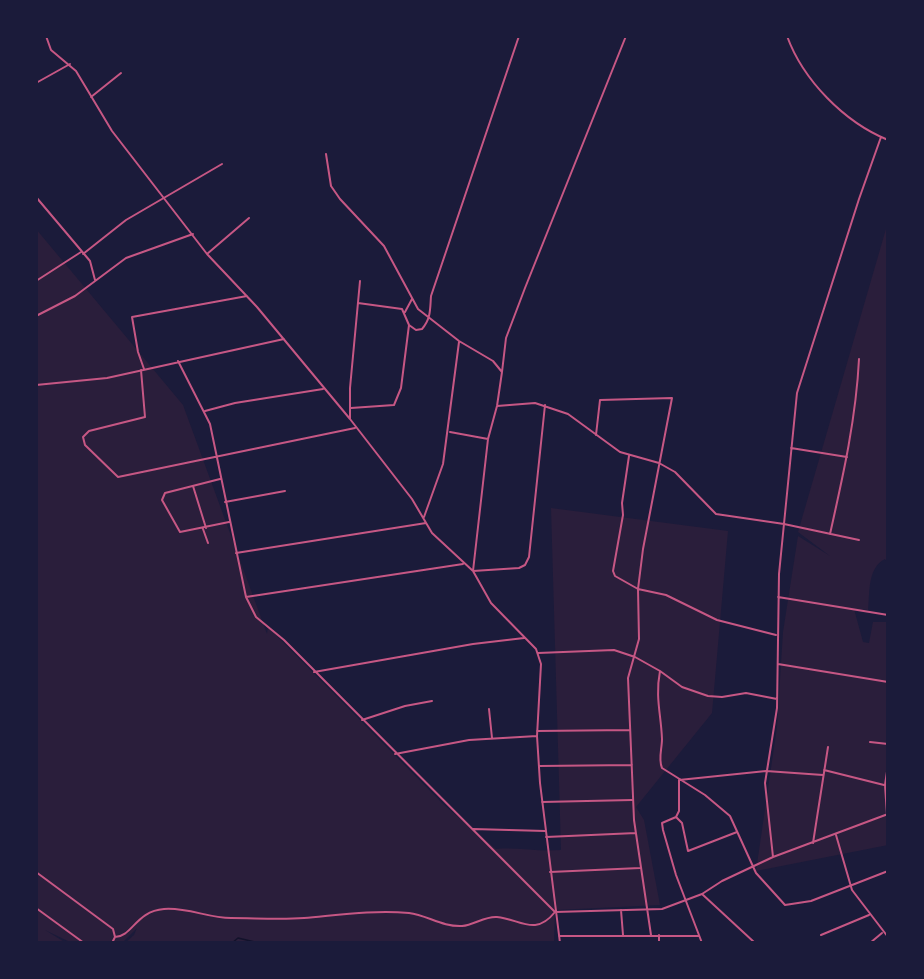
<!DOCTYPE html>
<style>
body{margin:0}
#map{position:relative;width:924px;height:979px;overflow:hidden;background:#1b1b3a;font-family:"Roboto Condensed",sans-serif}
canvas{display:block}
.frame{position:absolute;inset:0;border:38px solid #1b1b3a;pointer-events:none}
</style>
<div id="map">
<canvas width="924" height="979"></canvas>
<div class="frame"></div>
</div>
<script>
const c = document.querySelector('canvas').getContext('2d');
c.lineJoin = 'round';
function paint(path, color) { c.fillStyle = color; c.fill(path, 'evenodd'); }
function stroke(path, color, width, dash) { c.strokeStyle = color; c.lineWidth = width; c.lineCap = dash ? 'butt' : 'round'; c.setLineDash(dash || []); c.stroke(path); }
const green = new Path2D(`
 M888 222V563L885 559C867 568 870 593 868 610L854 609 863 642 869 643 873 622H888V845L756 871 777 727 783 632 798 536 830 556 798 532Z
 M36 229 183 405 267 634 268 627 444 805 496 849C518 847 538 852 561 850L551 508 728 531 712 713 636 807 644 820 660 905 555 910 554 943H125L134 935 137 928 122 943H72L45 930 66 943H36Z`);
const stream = new Path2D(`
 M232 943 238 938 259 943`);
const minor = new Path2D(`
 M46 36 51 50 76 71 112 131 207 254 257 307 350 419 412 499 432 533 473 571 491 603 536 649 541 664 537 736 540 783 560 943
 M787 36C803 80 844 122 888 140
 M36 83 70 64
 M91 97 121 73
 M326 154 331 186 340 199 384 246 418 309 459 341 493 361 502 372 497 406 488 439 473 571 519 568 525 565 529 557 545 405
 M36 197 90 261 95 280
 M83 254 126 220 222 164
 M207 254 249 218
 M36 281 81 252
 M358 303 402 309 409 325 416 330 422 329C431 319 430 309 431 296L519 36
 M405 312 412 299
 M36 316 75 296 126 258 193 234
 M178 361 210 424 246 597 256 617 284 640 555 912
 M144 369 138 352 132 317 247 296
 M141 370 145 417 89 431 83 437 85 445 118 477 355 428
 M502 372 506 338 525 288 626 36
 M36 385 107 378 284 339
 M497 406 535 403 568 414 620 452 659 463 675 472 716 514 784 524 859 540
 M351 408 394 405 401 388 409 325
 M205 411 235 403 323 389
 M350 419V388L360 281
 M450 432 488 439
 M596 435 600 400 672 398 643 549 638 589 639 639 628 678 634 820 651 935
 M791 448 847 457
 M629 456 622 503 623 515 613 571 615 576 638 589 666 595 717 620 776 635
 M220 479 165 493 162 500 180 532 229 522
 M193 486 206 528
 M225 502 285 491
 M424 517 443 464 459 342
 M203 529 208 543
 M830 534C843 476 856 419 859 359
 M236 553 426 523
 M246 597 463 564
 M778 597 888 615
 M538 653 614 650 635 657 660 671 682 687 708 696 722 697 746 693 777 699
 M778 664 888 682
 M660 671C655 697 661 714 662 739 662 749 658 759 662 768L705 795 730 816 756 873 785 905 811 901 888 871
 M314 672 473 644 524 638
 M489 709 492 738
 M362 720 405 706 432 701
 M537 731 630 730
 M870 742 888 744
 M395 754 469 740 537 736
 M539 766 632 765
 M824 770 888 786
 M542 802 632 800
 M887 815 885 785 888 765
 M676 817 682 823 688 851 737 832
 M473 829 545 831
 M836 835 852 890 888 937
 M546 837 636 833
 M813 843 828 747
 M773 857 765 783 777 708 779 574 797 393 859 199 881 137
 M36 872 113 929 115 937
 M550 872 640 868
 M702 894 755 943
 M36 908 84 943
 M621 910 623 935
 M555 912 662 909 702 894 722 881 773 857 888 814
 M659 935V943
 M821 935 869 915
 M559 936H698
 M115 937C132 937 136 911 164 909 187 907 208 918 231 918 255 918 280 920 304 918 339 915 373 910 409 913 427 915 442 927 462 926 474 925 485 916 497 917 520 919 535 937 555 912
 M112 943 115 937
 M702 943 676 875 663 830 662 823 676 817 679 811V780L766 771 823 775
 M870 943 882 933`);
paint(green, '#2a1e3b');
stroke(stream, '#12122b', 1.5);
stroke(minor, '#c65784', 2);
</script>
